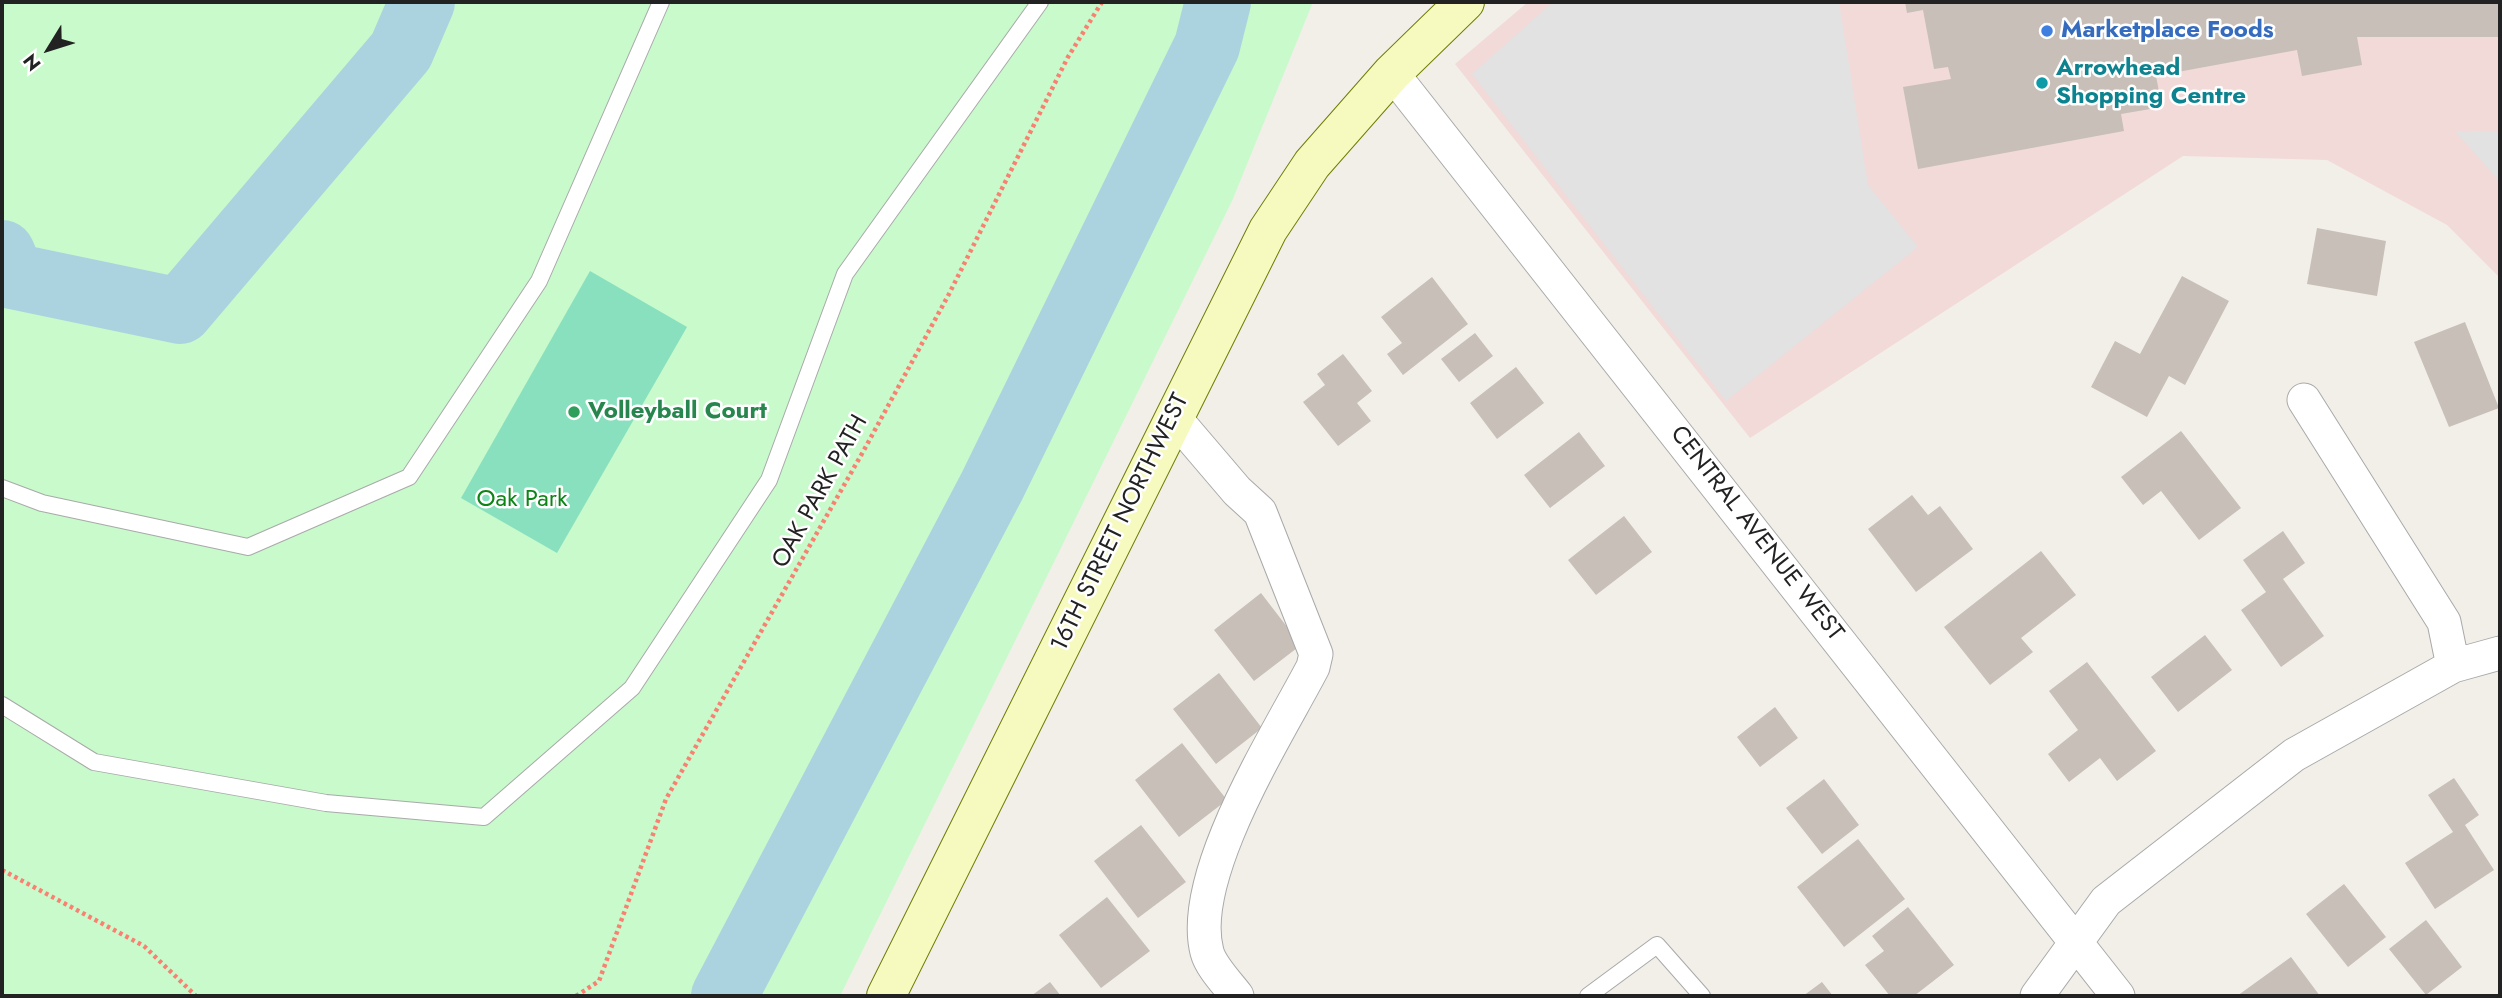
<!DOCTYPE html>
<style>
body{margin:0}
#map{position:relative;width:2502px;height:998px;overflow:hidden;background:#f2efe9;font-family:Jost,sans-serif}
canvas{display:block}
.frame{position:absolute;inset:0;border:4px solid #222;pointer-events:none}
.north{position:absolute;left:14px;top:14px;width:70px;height:70px;-webkit-text-stroke:5px #fff;paint-order:stroke;rotate:232deg;font-size:19px;font-weight:700;line-height:28px;text-align:center;color:#222}
.north::after{content:'';display:block;margin:auto;width:24px;height:32px;background:#222;clip-path:polygon(50% 0,100% 100%,50% 72%,0 100%)}
</style>
<div id="map">
<canvas width="2502" height="998"></canvas>
<div class="frame"></div>
<div class="north">N</div>
</div>
<script>
const c = document.querySelector('canvas').getContext('2d');
c.lineJoin = 'round';
function paint(path, color) { c.fillStyle = color; c.fill(path, 'evenodd'); }
function stroke(path, color, width, dash) { c.strokeStyle = color; c.lineWidth = width; c.lineCap = dash ? 'butt' : 'round'; c.setLineDash(dash || []); c.stroke(path); }
function label(font, color, halo, rows, align = 'center') {
  c.font = font + ' Jost,sans-serif'; c.lineWidth = 5; c.setLineDash([]); c.textBaseline = 'middle'; c.strokeStyle = halo; c.fillStyle = color; for (const [text, x, y, turn = 0] of rows) {
    c.save(); c.translate(x, y); c.rotate((+turn || 0) * Math.PI / 180); c.textAlign = isNaN(turn) ? turn : align; if (halo) c.strokeText(text, 0, 0); c.fillText(text, 0, 0); c.restore();
  }
}
const commercial = new Path2D(`
 M1528 2H2500V278L2447 225 2327 160 2183 156 1750 438 1455 64Z`);
const park = new Path2D(`
 M2 2H1313L1232 201 840 996H2Z`);
const pitch = new Path2D(`
 M590 271 687 327 557 553 461 498Z`);
const parking = new Path2D(`
 M1553 2H1839L1868 185 1918 247 1726 401 1472 74Z
 M2455 131 2500 132V182Z`);
const river = new Path2D(`
 M2 253 12 276 180 311 401 51 422 2
 M724 996 992 486 1207 46 1218 2`);
const building = new Path2D(`
 M1905 2H2500V37H2357L2362 65 2302 76 2297 50 2156 76 2162 107 2121 114 2124 131 1918 169 1903 87 1951 79 1948 67 1934 69 1923 10 1907 13Z
 M2317 228 2386 241 2377 296 2307 284Z
 M2182 276 2229 301 2185 385 2169 376 2147 417 2091 387 2115 341 2140 354Z
 M1432 277 1468 324 1403 375 1387 354 1402 343 1381 317Z
 M2465 322 2499 408 2449 427 2414 342Z
 M1475 333 1493 356 1459 382 1441 359Z
 M1343 354 1372 391 1357 403 1371 421 1338 446 1303 402 1325 385 1317 374Z
 M1516 367 1544 403 1497 439 1470 403Z
 M2181 431 2241 508 2199 540 2161 491 2143 505 2121 477Z
 M1579 432 1605 466 1550 508 1524 475Z
 M1912 495 1928 515 1940 506 1973 549 1916 592 1868 529Z
 M1624 516 1652 552 1596 595 1568 560Z
 M2283 531 2305 563 2283 579 2324 636 2281 667 2241 610 2266 592 2243 560Z
 M2041 551 2076 595 2021 638 2033 652 1990 685 1944 627Z
 M1261 593 1301 645 1254 681 1214 630Z
 M2205 635 2232 670 2178 712 2151 677Z
 M2087 662 2156 751 2117 781 2100 758 2069 782 2048 754 2078 730 2049 691Z
 M1219 673 1262 728 1216 764 1173 709Z
 M1775 707 1798 738 1760 767 1737 737Z
 M1182 743 1227 800 1179 837 1135 780Z
 M2454 778 2479 815 2465 825 2494 870 2435 909 2405 863 2453 832 2428 795Z
 M1824 779 1859 825 1822 854 1786 808Z
 M1141 825 1186 882 1138 918 1094 861Z
 M1858 839 1905 899 1844 947 1797 887Z
 M2344 884 2386 937 2348 967 2306 914Z
 M1107 897 1150 951 1101 988 1059 935Z
 M1908 907 1954 965 1914 996H1890L1865 965 1884 951 1872 936Z
 M2426 920 2462 967 2426 995 2389 949Z
 M2291 957 2320 996H2237Z
 M1050 982 1061 996H1031Z
 M1822 982 1833 996H1803Z`);
const path = new Path2D(`
 M2 870 144 946 196 996
 M576 996 599 981 666 799 864 450 949 294 1068 57 1102 2`);
const lane = new Path2D(`
 M2 488 42 503 248 547 409 477 539 281 661 2
 M2 705 94 762 326 803 484 817 632 688 769 480 845 274 1040 2
 M1588 996 1657 945 1702 996`);
const street = new Path2D(`
 M1392 73 2118 996
 M2304 400 2444 622 2453 666
 M1173 416 1237 491 1260 512 1316 654 1313 667C1277 736 1187 876 1207 952 1211 967 1228 984 1237 996
 M2037 996 2106 901 2294 755 2453 666 2500 653`);
const secondary = new Path2D(`
 M886 996 1268 230 1312 164 1392 73 1465 2`);
const markers = [
 [2047,31,7,"#3f7fe0"],
 [2042,83,7,"#0f9aa8"],
 [574,412,7,"#2e9e5b"]
];
const shopNames = [
 ["Marketplace Foods",2061,31]
];
const cultureNames = [
 ["Arrowhead",2056,69],
 ["Shopping Centre",2056,97]
];
const leisureNames = [
 ["Volleyball Court",588,412]
];
const streetNames = [
 ["OAK PARK PATH",821,492,-61],
 ["16TH STREET NORTHWEST",1121,523,-64],
 ["CENTRAL AVENUE WEST",1756,534,52]
];
const parkNames = [
 ["Oak Park",522,500]
];
paint(commercial, '#f2dad9');
paint(park, '#c8facc');
paint(pitch, '#88e0be');
paint(parking, '#e2e2e2');
stroke(river, '#aad3df', 66);
paint(building, '#c7bfb8');
stroke(lane, '#a9a9a9', 18);
stroke(street, '#a9a9a9', 35);
stroke(secondary, '#707d05', 40);
stroke(path, '#fa8072', 4.5, [3.5, 3.5]);
stroke(lane, '#fff', 16);
stroke(street, '#fff', 33);
stroke(secondary, '#f7fabf', 38);
for (const [x, y, r, color] of markers) { const dot = new Path2D(); dot.arc(x, y, r, 0, 2 * Math.PI); c.fillStyle = color; c.fill(dot); stroke(dot, '#fff', 2.5); }
label('bold 24px', '#366cbe', '#fff', shopNames, 'left');
label('bold 24px', '#0d838f', '#fff', cultureNames, 'left');
label('bold 24px', '#27864d', '#fff', leisureNames, 'left');
label('24px', '#222', '#fff', streetNames);
label('24px', '#0c8416', '#fff', parkNames);
</script>
